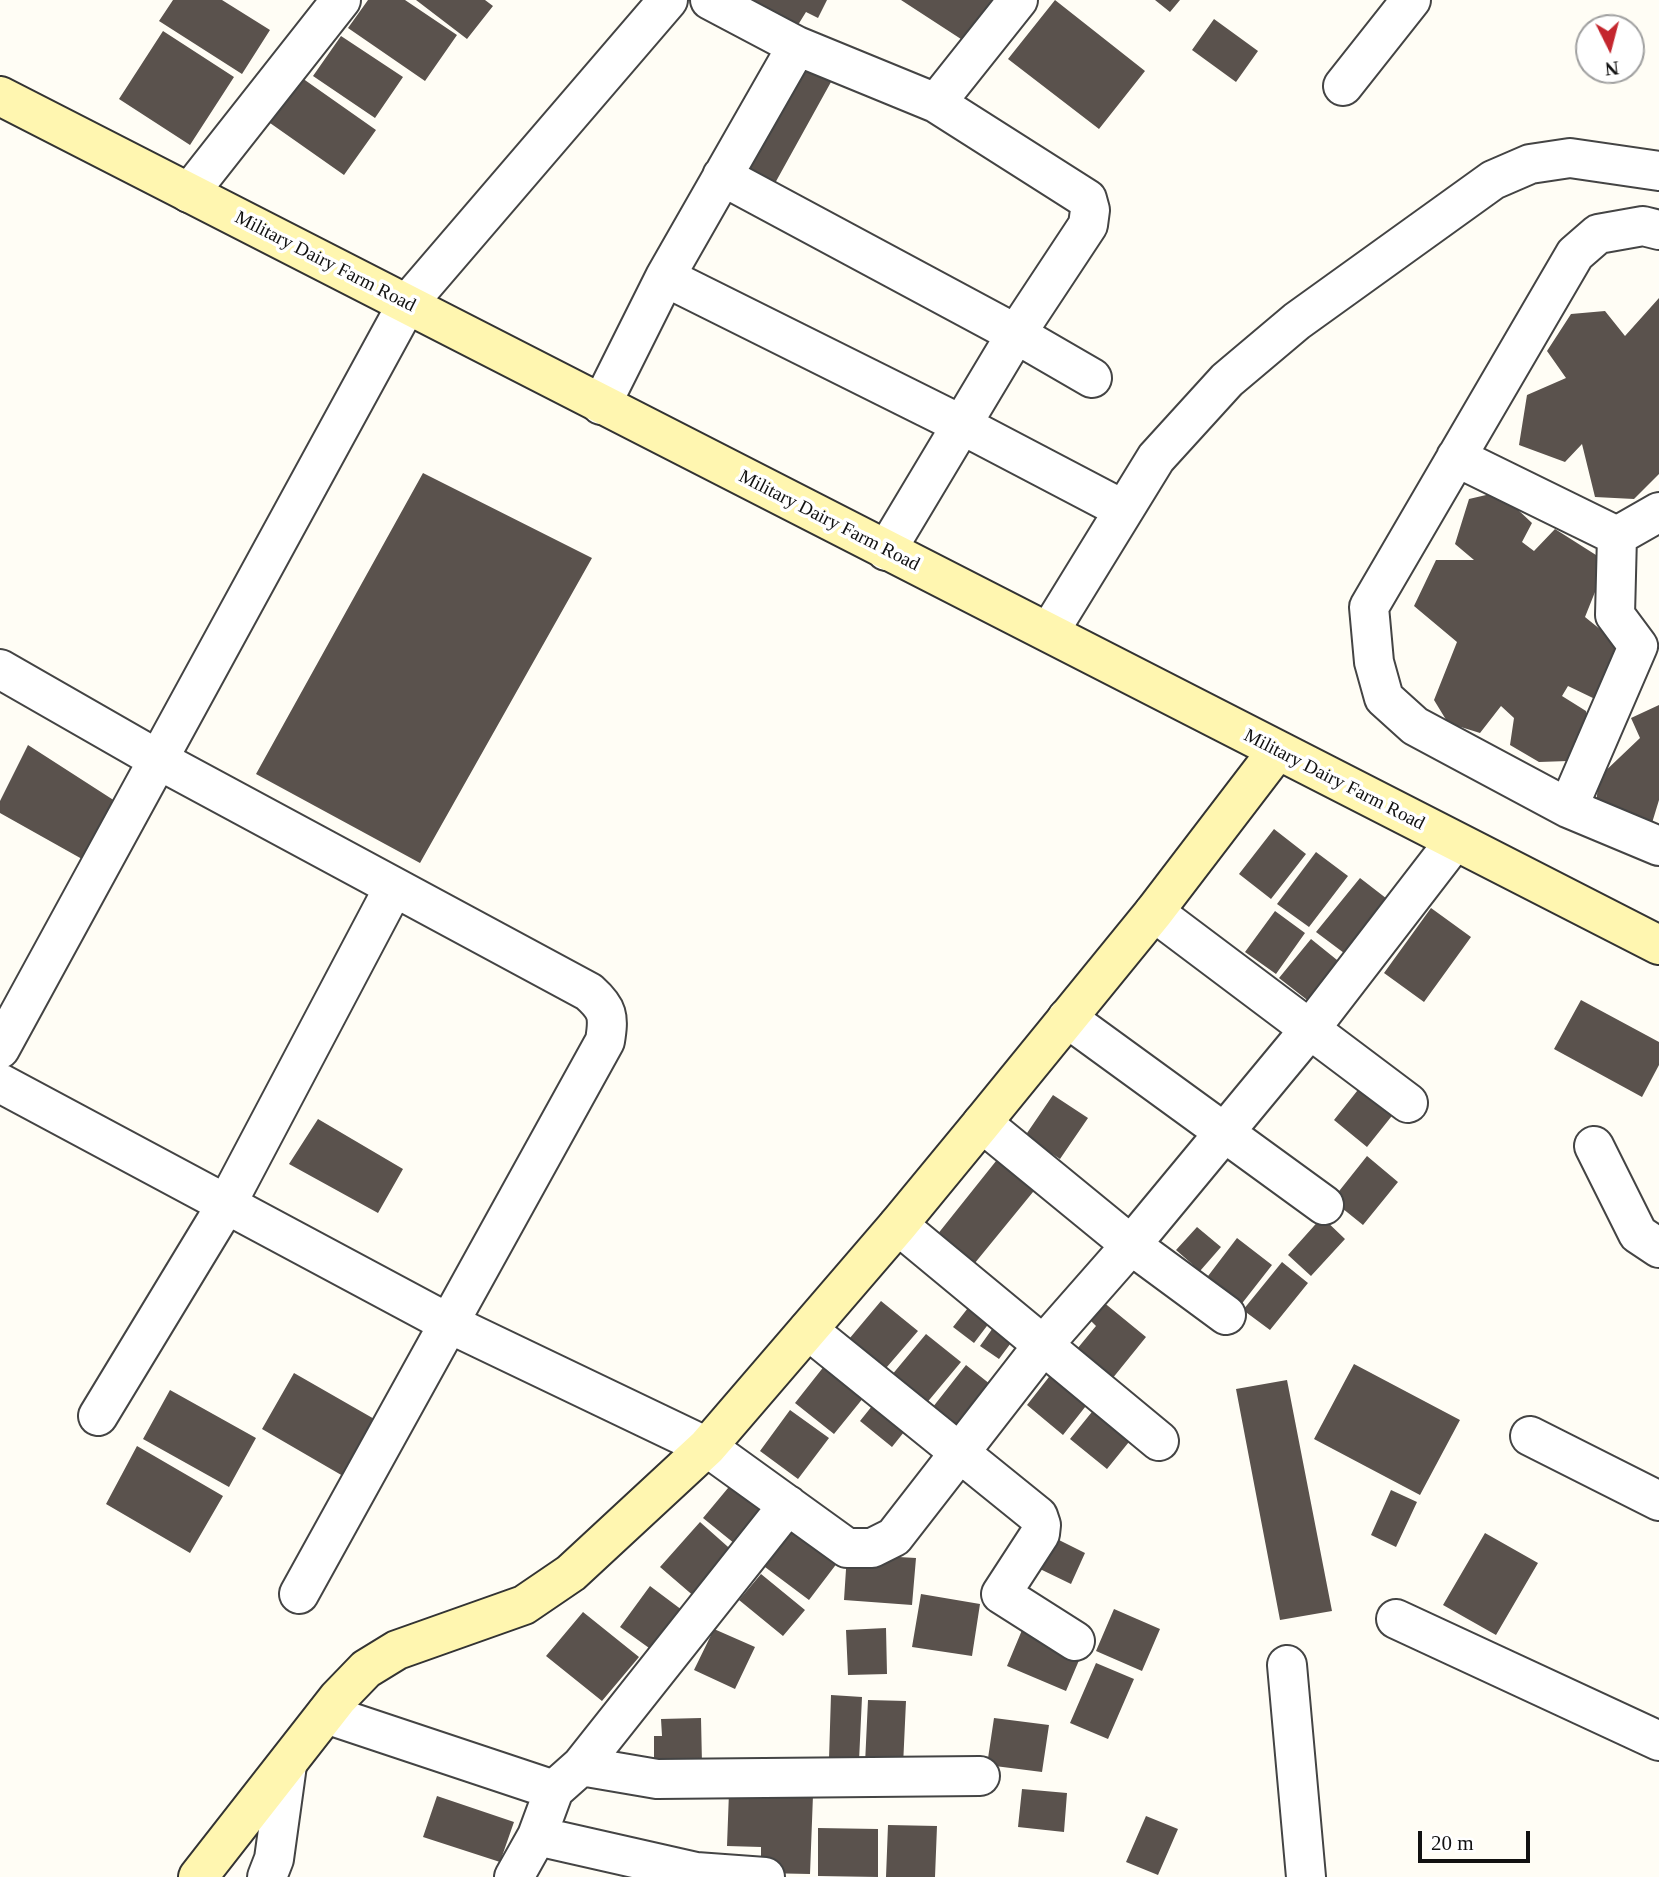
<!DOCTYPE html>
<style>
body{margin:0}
#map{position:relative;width:1659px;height:1877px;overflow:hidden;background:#fffdf5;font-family:"Times New Roman",serif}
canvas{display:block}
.north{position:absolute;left:1575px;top:14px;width:70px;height:70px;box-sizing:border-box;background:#fff;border:2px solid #a0a0a0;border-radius:50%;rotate:174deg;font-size:19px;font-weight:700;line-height:28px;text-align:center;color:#111}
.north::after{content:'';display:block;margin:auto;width:24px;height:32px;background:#c4262e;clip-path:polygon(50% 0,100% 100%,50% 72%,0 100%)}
.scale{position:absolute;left:1418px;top:1831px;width:112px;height:32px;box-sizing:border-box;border:4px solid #111;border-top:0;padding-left:9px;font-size:21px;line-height:24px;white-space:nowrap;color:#111;-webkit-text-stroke:5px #fff;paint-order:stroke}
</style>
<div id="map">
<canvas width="1659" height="1877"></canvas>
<div class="north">N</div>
<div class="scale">20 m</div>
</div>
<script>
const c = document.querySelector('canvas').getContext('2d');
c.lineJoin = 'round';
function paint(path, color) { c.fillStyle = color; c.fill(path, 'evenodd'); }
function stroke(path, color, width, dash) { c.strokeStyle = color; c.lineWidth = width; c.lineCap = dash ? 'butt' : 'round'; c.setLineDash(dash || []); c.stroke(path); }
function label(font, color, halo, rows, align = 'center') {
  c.font = font + ' "Times New Roman",serif'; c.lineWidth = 7; c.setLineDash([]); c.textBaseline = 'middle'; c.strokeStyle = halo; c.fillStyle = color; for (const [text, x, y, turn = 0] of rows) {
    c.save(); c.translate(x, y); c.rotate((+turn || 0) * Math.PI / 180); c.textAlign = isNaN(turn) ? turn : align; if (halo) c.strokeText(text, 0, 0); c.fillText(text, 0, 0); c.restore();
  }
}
const building = new Path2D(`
 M173 0H222L270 30 242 74 159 21Z
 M368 0H405L457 35 425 81 348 28Z
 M416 0H485L493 6 467 39Z
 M733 0H827L818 18 806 12 793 33Z
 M901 0H992L964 41Z
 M1055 0 1145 71 1099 129 1008 59Z
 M1155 0H1180L1170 12Z
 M1214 19 1258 51 1236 82 1192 50Z
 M163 31 234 77 190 145 119 99Z
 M341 36 403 77 375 118 313 76Z
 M797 64 831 82 774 185 740 166Z
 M302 78 376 130 344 175 270 123Z
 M1659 298V474L1634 499 1595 497 1582 444 1565 462 1519 445 1527 395 1566 378 1547 351 1571 314 1605 311 1625 336Z
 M423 473 592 558 420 863 256 774Z
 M1499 492 1532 523 1522 542 1534 551 1555 529 1607 562 1585 617 1622 647 1595 699 1568 686 1562 696 1586 711 1590 729 1568 761 1539 762 1510 745 1514 718 1501 706 1480 733 1448 723 1434 700 1457 642 1414 606 1436 560H1474L1455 544 1469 499Z
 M1659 705V800L1652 823 1596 804 1599 777 1640 738 1631 718Z
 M28 745 115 801 82 859 0 813V801Z
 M1274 829 1306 854 1271 899 1239 874Z
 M1316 852 1348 876 1309 927 1277 904Z
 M1360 878 1391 902 1348 956 1316 932Z
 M1431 908 1471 937 1424 1002 1384 973Z
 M1275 911 1305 933 1276 974 1245 952Z
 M1311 939 1342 964 1311 1003 1279 978Z
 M1581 1000 1659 1042V1065L1642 1097 1554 1049Z
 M1365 1081 1399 1107 1367 1147 1334 1120Z
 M1053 1095 1088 1118 1060 1159 1025 1136Z
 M318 1119 403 1169 378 1213 289 1164Z
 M1004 1151 1042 1181 970 1269 933 1240Z
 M1367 1156 1398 1182 1363 1225 1332 1200Z
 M1322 1217 1345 1239 1311 1276 1288 1255Z
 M1197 1227 1221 1247 1200 1271 1176 1250Z
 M1237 1238 1272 1265 1240 1306 1205 1280Z
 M1282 1262 1308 1283 1270 1330 1243 1310Z
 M975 1299 996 1314 974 1343 953 1327Z
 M881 1301 918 1331 880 1375 844 1345Z
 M1102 1301 1146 1337 1112 1379 1077 1349 1096 1326 1088 1318Z
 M1000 1318 1019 1332 999 1359 980 1346Z
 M926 1334 961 1362 925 1405 891 1376Z
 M829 1360 868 1392 834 1434 795 1403Z
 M1354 1364 1460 1420 1420 1495 1314 1439Z
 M966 1365 995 1388 958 1435 929 1412Z
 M1056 1368 1093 1397 1063 1435 1027 1405Z
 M294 1373 376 1420 343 1476 262 1429Z
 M1287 1380 1332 1611 1280 1620 1236 1389Z
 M170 1390 256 1438 229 1487 143 1439Z
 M876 1401 908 1427 892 1447 860 1421Z
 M1100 1402 1137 1432 1107 1469 1070 1439Z
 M790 1410 829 1438 798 1479 760 1451Z
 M137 1446 223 1496 190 1553 106 1504Z
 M738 1476 774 1507 740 1548 703 1518Z
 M1391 1490 1417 1502 1396 1547 1371 1535Z
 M796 1518 844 1554 809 1600 761 1564Z
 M700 1522 736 1554 696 1598 660 1567Z
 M1485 1533 1538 1563 1496 1635 1443 1605Z
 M1055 1538 1085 1553 1071 1584 1040 1569Z
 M847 1554 916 1558 912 1605 844 1600Z
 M761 1574 805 1610 783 1636 739 1600Z
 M650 1586 686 1613 656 1653 620 1627Z
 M921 1594 980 1604 972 1656 912 1647Z
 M1114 1609 1160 1629 1142 1671 1096 1651Z
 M583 1612 639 1657 602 1701 546 1656Z
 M1025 1623 1080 1658 1066 1691 1007 1666Z
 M886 1628 887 1674 848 1675 846 1630Z
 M714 1629 755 1647 735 1689 694 1670Z
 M1096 1663 1134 1679 1108 1739 1070 1723Z
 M831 1695 862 1697 859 1761 829 1759Z
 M868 1700 906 1701 903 1766 865 1764Z
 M701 1718 702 1764 654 1765V1736H662L661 1719Z
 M994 1718 1049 1725 1042 1772 987 1765Z
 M1022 1789 1067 1793 1064 1832 1018 1827Z
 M729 1792 813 1795 810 1874 761 1873V1847L727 1846Z
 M437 1796 514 1822 500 1862 423 1837Z
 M1146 1816 1178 1829 1158 1875 1126 1862Z
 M888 1825 937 1826 935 1877H886Z
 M818 1828 878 1829V1877L818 1876Z`);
const street = new Path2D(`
 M710 0 797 46 936 103 1087 199 1090 210 1088 225 1016 334 886 551
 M1343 86 1411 0
 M936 103 1018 0
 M722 176 1016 334 1092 378
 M189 193 341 0
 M1659 230 1643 226 1598 234 1575 254 1369 607 1374 662 1384 698 1415 726 1568 808 1659 846
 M665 277 962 425 1124 510
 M601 405 665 277 797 46
 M1456 457 1617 536 1659 512
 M1049 632 1156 458 1227 380 1297 321 1493 180 1530 164 1570 158 1659 171
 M0 669 157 759 589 992C608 1009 609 1016 605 1041L299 1594
 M1568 808 1638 646 1615 615 1617 536
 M1154 912 1408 1103
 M1067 1018 1324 1205
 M0 1049 407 304 668 0
 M0 1083 448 1323 707 1447 847 1548H872L894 1537 1044 1344 1131 1245 1310 1029 1454 842
 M982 1123 1131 1245 1226 1315
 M1594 1146 1638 1234 1659 1248
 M898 1225 1159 1441
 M808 1330 1038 1516 1041 1525 1040 1534 1001 1594 1075 1641
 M98 1416 226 1205 394 887
 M1530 1436 1659 1501
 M1396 1619 1659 1741
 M1287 1665 1306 1877
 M326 1714 554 1790
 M581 1766 657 1779 980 1776
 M537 1836 696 1872 765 1877
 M267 1877 274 1859 287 1765
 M514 1877 537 1836 554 1790 581 1766 788 1505`);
const secondary = new Path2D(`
 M0 96 1659 945
 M198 1877 338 1698 366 1669 397 1650 524 1605 571 1573 707 1447 898 1225 982 1123 1154 912 1277 751`);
const streetNames = [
 ["Military Dairy Farm Road",325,262,27],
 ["Military Dairy Farm Road",829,521,27],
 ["Military Dairy Farm Road",1334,780,27]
];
paint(building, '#5a524d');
stroke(street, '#444', 42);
stroke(secondary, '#333', 42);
stroke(street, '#fff', 38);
stroke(secondary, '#fff6b0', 38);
label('19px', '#111', '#fff', streetNames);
</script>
